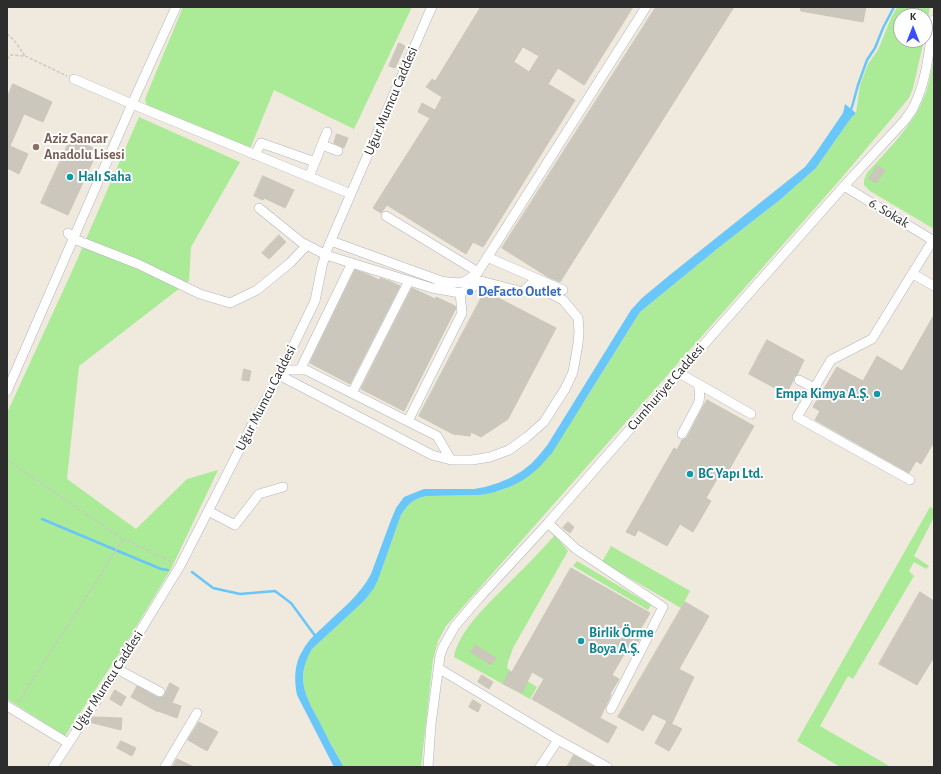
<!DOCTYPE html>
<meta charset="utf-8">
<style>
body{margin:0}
#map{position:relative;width:941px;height:774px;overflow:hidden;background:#efe9de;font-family:"Alegreya Sans",sans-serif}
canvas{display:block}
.frame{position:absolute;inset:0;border:8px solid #2d2d2d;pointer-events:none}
.north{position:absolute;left:893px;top:8px;width:40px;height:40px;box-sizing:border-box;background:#fff;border:1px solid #ababab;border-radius:50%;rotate:0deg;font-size:11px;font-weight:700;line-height:16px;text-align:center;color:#2d2d2d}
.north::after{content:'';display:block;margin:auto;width:14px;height:18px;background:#3b4eff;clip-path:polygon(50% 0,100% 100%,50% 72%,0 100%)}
</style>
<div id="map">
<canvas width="941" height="774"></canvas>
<div class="frame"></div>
<div class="north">K</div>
</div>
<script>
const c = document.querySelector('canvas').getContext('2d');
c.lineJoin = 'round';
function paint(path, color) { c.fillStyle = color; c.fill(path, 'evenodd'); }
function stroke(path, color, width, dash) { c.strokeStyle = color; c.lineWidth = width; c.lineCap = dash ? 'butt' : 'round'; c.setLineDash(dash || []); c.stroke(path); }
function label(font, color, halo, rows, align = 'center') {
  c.font = font + ' "Alegreya Sans",sans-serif'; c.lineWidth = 4; c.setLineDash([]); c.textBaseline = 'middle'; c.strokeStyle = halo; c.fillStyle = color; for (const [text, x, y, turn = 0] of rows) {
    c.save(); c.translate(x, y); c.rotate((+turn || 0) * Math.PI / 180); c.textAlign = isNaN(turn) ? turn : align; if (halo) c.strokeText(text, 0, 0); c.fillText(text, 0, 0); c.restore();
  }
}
const green = new Path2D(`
 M183 7H412L354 129 274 90 250 149 147 106 145 99Z
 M897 7H930L925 33V16H901V40H924L913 88 909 98 838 182 446 626 438 641 433 659 421 767H344C336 753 328 738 320 724 313 710 303 694 303 678 303 668 307 658 312 649L364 601 378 580 401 515C408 504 413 499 426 496L480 495 503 490 516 484 586 399 640 312 717 249 781 199 816 168 851 118 856 113 860 85 868 64 878 50 891 18Z
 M934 57V229L870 191 864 185V180L867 173C885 153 911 127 922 102 929 88 931 72 934 57Z
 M139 117 240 162 191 247 189 281 79 366 67 479 136 529 187 479 218 470 171 569 128 640 65 736 7 699V413L73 269Z
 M930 507 934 509V517L914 556 929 566 926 569 914 562 909 571 914 576 853 679 848 676 820 726 891 767H840L797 741Z
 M555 535 568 551 513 648 508 662 507 668 511 671 537 687 530 699 454 657C458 631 490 602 508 584 524 568 540 552 555 535Z
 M611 546 690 591 681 608 602 562Z
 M577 561 651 605 648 610 573 566Z`);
const water = new Path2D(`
 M845 104 856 113 851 118 816 168 781 199 717 249 640 312 552 453C546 459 541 466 535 471 519 485 500 492 480 495L426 496C413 499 408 504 401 515L378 580 374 588 364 601 312 649C307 658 303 668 303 678 303 693 312 708 319 721 327 737 335 752 344 767H334L297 695C294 680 294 663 303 650 307 642 314 635 321 629 339 611 359 597 371 574L391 520 396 508 404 497 424 489H474L485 487 498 483 510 478 522 471 532 463 541 453 548 444 631 310 642 298 671 274 805 167 815 154 843 113Z`);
const stream = new Path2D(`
 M850 111 852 107 858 85 867 60 875 48 883 28 894 7
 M42 519 161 569 168 570
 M192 572 213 588 240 594 275 591 291 603 316 637`);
const building = new Path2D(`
 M481 7H633L584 85 558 68 548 84 575 100 483 247 473 242 466 254 387 205 381 213 373 208 430 118 418 112 422 103 435 110 442 97 426 87 432 79 435 81ZM523 47 539 56 529 72 514 62Z
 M656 7H734L560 282 548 277 502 248Z
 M801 7H866L863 22 801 11Z
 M399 43 405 46 395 68 389 66Z
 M13 84 52 102 43 122 24 114 10 146 28 154 19 174 7 168V98Z
 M337 134 348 138 344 148 334 143Z
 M71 138 98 150 68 215 41 203Z
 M877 166 885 170 876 183 869 179Z
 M263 176 294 190 285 208 264 198 263 200 254 196Z
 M279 235 286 242 269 259 262 253Z
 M355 270 367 274 379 280 380 278 389 281 400 286 350 384 310 363Z
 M412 288 435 299 436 297 455 306 456 308 404 411 361 389Z
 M485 291 556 328 508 419 481 437 471 432 470 436 453 434 419 416Z
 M934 315V442L921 464 916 461 909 473 815 420 820 411 813 407 837 367 863 381 877 356 902 371Z
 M767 340 804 360 797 375 794 377 793 381 786 394 749 374Z
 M244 369 251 371 249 381 242 380Z
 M707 400 754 426 726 475 721 472 706 498 711 501 693 532 680 524 667 546 638 530 635 536 626 532 674 448 677 450 682 440 685 439 687 437Z
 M568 522 574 527 570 533 563 528Z
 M571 568 650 613 640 630 643 632 638 642 633 639 612 675 619 679 610 694 611 695 600 718 617 727 608 743 532 699 544 679 532 672 522 693 503 684 509 672 511 673Z
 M920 592 934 601V657L917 685 879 664Z
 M685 602 709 616 679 669 694 677 672 723H670L682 729 669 751 655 743 667 721 653 714 643 731 618 717Z
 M475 645 496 658 491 665 471 652Z
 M482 675 493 682 489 689 478 682Z
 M170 683 179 688 172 703 181 706 177 718 158 711V712L131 697 137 686 157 697H163L165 694 166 691Z
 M115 690 126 697 121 706 110 699Z
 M473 700 481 705 478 712 469 707Z
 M93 717 122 718 121 730 89 722Z
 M199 722 218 732 207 751 188 740Z
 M121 741 136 748 132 756 117 748Z
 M574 755 595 767H567Z
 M177 759 194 767H173Z`);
const path = new Path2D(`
 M7 34 14 40 25 56
 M7 59 11 55 25 56 67 76
 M7 460 123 539 172 562
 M18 702 98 579 123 539`);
const minor = new Path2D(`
 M74 79 132 104 351 194
 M322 145 338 151
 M255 155 261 143 315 162
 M309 177 327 132
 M844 186 934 241
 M259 208 301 242 326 255 432 288 460 293 472 288 481 281 523 292 531 284 563 300 578 318 579 331 578 344 573 372 565 389 544 422 527 437 509 450 490 457 472 460H451L432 455 279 375
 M386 216 478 272
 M68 233 74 239 138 264 200 294 230 303 257 290 290 263 307 245
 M331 241 441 281C460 284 463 285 478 272L646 7
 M487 257 563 290
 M913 274 934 286
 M282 368 289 370H306L437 436 451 460
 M300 370 352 263
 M679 373 751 414
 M799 380 814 388
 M7 391 132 104 176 7
 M352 393 409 281
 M408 421 462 313 460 292
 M682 434 698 404C701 397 700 391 698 384
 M910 480 797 417 831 360 872 339 933 240
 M208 511 235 525 259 494 283 487
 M548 523 576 549 663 607 611 709
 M438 668 558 740 607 767
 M117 669 160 692
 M7 706 68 743
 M53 767 117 669 180 566 251 427 279 375 315 301 322 266 328 247 429 13 432 7
 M165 767 197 713
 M428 767 431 724 440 656 443 647 455 626 479 598 548 523 714 333 844 186 905 120C908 115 912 111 914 106 927 81 929 48 934 20
 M540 767 558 740`);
const markers = [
 [36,147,4,"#8d6e63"],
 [70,177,4,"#0f9aa8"],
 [470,292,4,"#3f7fe0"],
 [877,394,4,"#0f9aa8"],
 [690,474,4,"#0f9aa8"],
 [581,641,4,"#0f9aa8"]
];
const streetNames = [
 ["Uğur Mumcu Caddesi",391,101,-67],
 ["6. Sokak",889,213,31],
 ["Cumhuriyet Caddesi",666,387,-49],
 ["Uğur Mumcu Caddesi",266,398,-63],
 ["Uğur Mumcu Caddesi",108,681,-57]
];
const educationNames = [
 ["Aziz Sancar",44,139],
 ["Anadolu Lisesi",44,155]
];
const cultureNames = [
 ["Halı Saha",78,177],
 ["Empa Kimya A.Ş.",869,394,"right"],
 ["BC Yapı Ltd.",698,474],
 ["Birlik Örme",589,633],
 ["Boya A.Ş.",589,649]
];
const shopNames = [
 ["DeFacto Outlet",478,292]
];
paint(green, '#abea97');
paint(water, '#69c6f9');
stroke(stream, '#69c6f9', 2.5);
paint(building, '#cbc7bc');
stroke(building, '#cbc6b7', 1);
stroke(minor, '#b2b3c1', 10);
stroke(path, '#c8c8c8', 1.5, [3, 2]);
stroke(minor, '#fff', 9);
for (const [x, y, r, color] of markers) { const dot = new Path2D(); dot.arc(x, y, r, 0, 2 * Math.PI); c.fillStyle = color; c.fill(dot); stroke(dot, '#fff', 1.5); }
label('14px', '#2d2d2d', '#fff', streetNames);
label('bold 14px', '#785e54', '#fff', educationNames, 'left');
label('bold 14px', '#0d838f', '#fff', cultureNames, 'left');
label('bold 14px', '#366cbe', '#fff', shopNames, 'left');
</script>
